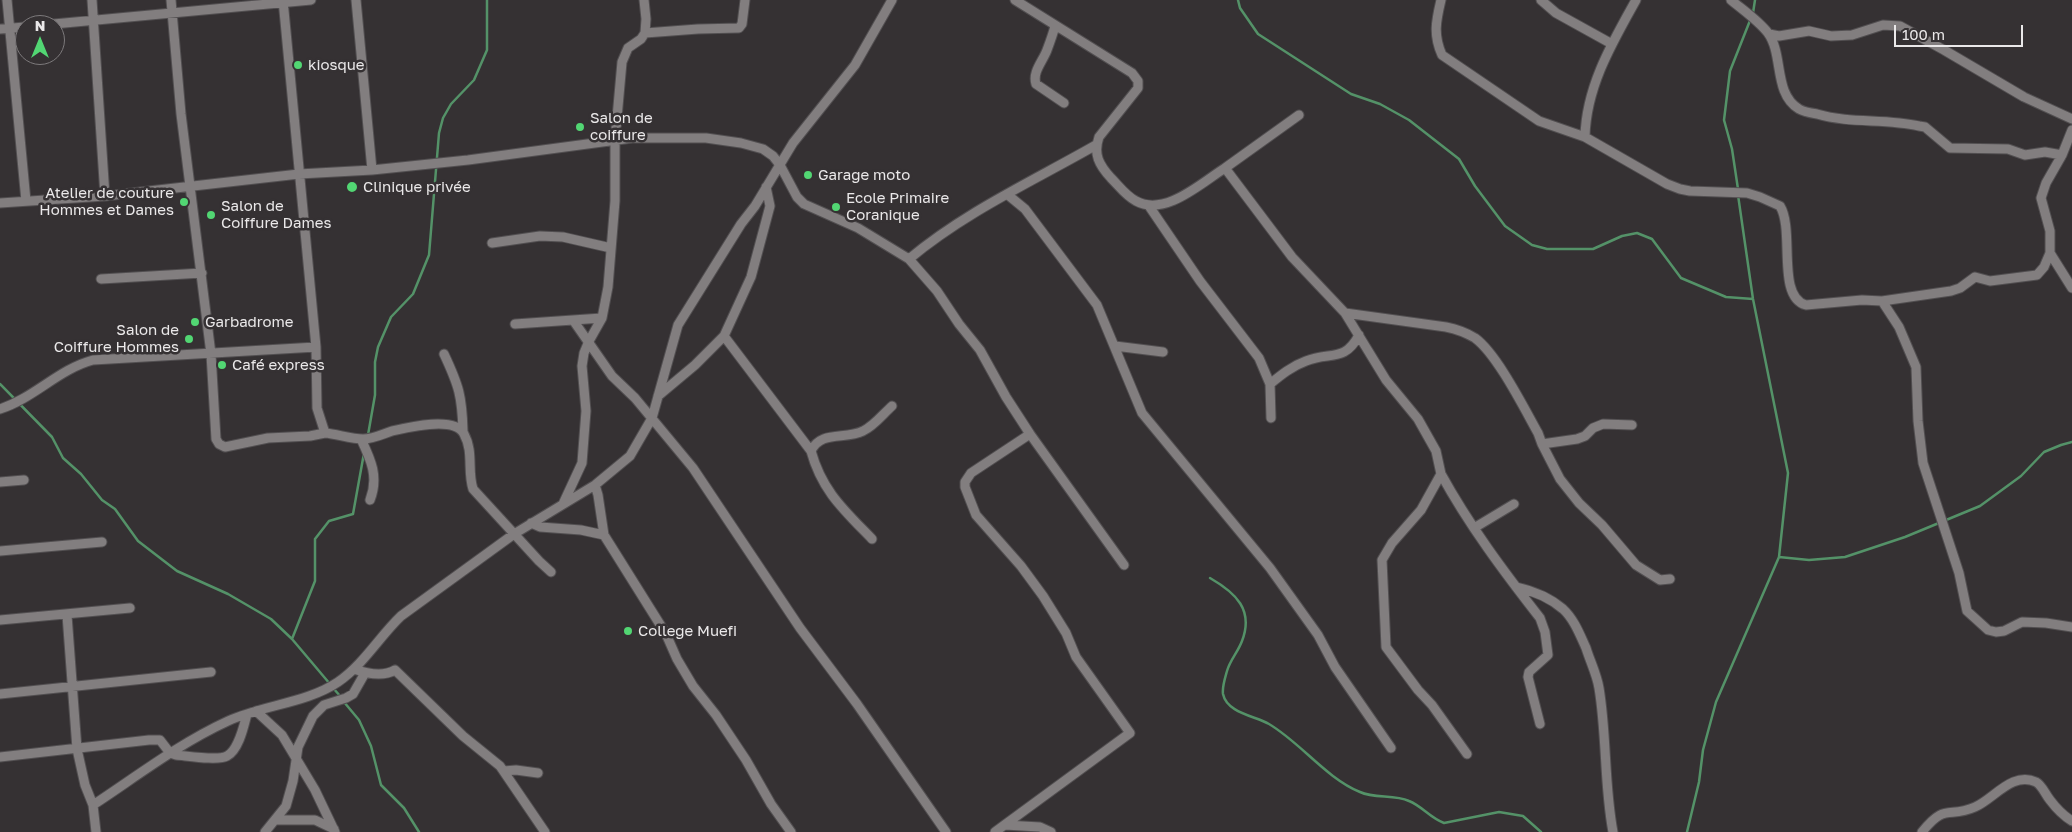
<!DOCTYPE html>
<meta charset="utf-8">
<style>
body{margin:0}
#map{position:relative;width:2072px;height:832px;overflow:hidden;background:#353133;font-family:"Golos Text",sans-serif}
canvas{display:block}
.north{position:absolute;left:15px;top:15px;width:50px;height:50px;box-sizing:border-box;background:#353133;border:1px solid #7d7a7c;border-radius:50%;rotate:0deg;font-size:14px;font-weight:700;line-height:20px;text-align:center;color:#eae8e9}
.north::after{content:'';display:block;margin:auto;width:18px;height:22px;background:#52d673;clip-path:polygon(50% 0,100% 100%,50% 72%,0 100%)}
.scale{position:absolute;left:1894px;top:25px;width:129px;height:22px;box-sizing:border-box;border:2px solid #eae8e9;border-top:0;padding-left:6px;font-size:15px;line-height:18px;white-space:nowrap;color:#eae8e9;-webkit-text-stroke:4px #353133;paint-order:stroke}
</style>
<div id="map">
<canvas width="2072" height="832"></canvas>
<div class="north">N</div>
<div class="scale">100 m</div>
</div>
<script>
const c = document.querySelector('canvas').getContext('2d');
c.lineJoin = 'round';
function stroke(path, color, width, dash) { c.strokeStyle = color; c.lineWidth = width; c.lineCap = dash ? 'butt' : 'round'; c.setLineDash(dash || []); c.stroke(path); }
function label(font, color, halo, rows, align = 'center') {
  c.font = font + ' "Golos Text",sans-serif'; c.lineWidth = 5; c.setLineDash([]); c.textBaseline = 'middle'; c.strokeStyle = halo; c.fillStyle = color; for (const [text, x, y, turn = 0] of rows) {
    c.save(); c.translate(x, y); c.rotate((+turn || 0) * Math.PI / 180); c.textAlign = isNaN(turn) ? turn : align; if (halo) c.strokeText(text, 0, 0); c.fillText(text, 0, 0); c.restore();
  }
}
const stream = new Path2D(`
 M1238 0 1240 8 1258 34 1351 94 1380 104 1409 120 1459 159 1475 186 1505 226 1532 245 1547 249H1593L1622 236 1637 233 1652 239 1681 278 1726 297 1753 299
 M1753 13 1755 0
 M1738 189 1732 149 1724 120 1730 71 1751 18
 M0 384 52 437 63 458 81 474 102 500 115 509 138 541 177 571 228 594 271 619 292 639 330 684
 M368 435 375 395V362L378 347 391 317 413 294 429 255 439 133 443 118 451 104 474 80 487 50V0
 M1779 557 1809 560 1845 557 1905 537 1980 506 2021 476 2044 452 2061 445 2072 442
 M1210 578C1236 593 1254 610 1242 641 1238 652 1230 660 1227 671 1225 678 1222 687 1223 694 1227 713 1255 716 1269 724 1301 743 1326 778 1360 792 1375 799 1394 794 1409 801 1422 806 1430 818 1444 823L1499 812 1523 816 1541 832
 M292 639 315 581V539L329 521 353 514 364 453
 M333 688 341 697
 M344 702 359 720 371 746 381 785 404 808 419 832
 M1687 832 1699 782 1703 750 1716 702 1779 557 1788 473 1753 299 1738 195`);
const minor = new Path2D(`
 M7 0 26 201
 M92 0 105 196
 M171 0 181 114 211 354 216 439 219 444 225 447 268 438 310 436 325 433
 M283 0 316 347 317 408 325 433C337 434 351 439 363 439 373 439 383 434 392 431 409 427 455 416 464 434 474 452 467 471 473 489L539 561 551 572
 M1015 0 1132 73 1138 81V88L1099 137C1093 154 1099 165 1111 178 1119 186 1126 196 1136 201 1165 217 1201 183 1225 168
 M1441 0C1436 21 1433 35 1442 55L1539 121 1585 137 1667 184 1680 189 1690 191 1747 193 1760 197 1780 206C1795 230 1776 297 1806 305L1862 300 1882 301 1899 327 1916 367 1918 421 1923 463 1959 573 1967 611 1988 630 1996 632 2004 631 2022 622 2046 623 2072 627
 M1541 0 1556 13 1612 44
 M1731 0C1743 10 1759 21 1768 33 1784 55 1773 93 1799 109 1804 112 1811 113 1817 114 1851 124 1885 118 1919 126L1925 127 1950 148 2008 149 2025 155 2045 152 2062 155
 M43 25 311 0
 M1055 26C1053 34 1050 42 1047 50 1043 61 1032 72 1036 84L1064 103
 M0 29 25 27
 M645 33 698 29 739 28 742 24 745 0
 M1769 34 1779 36 1809 31 1831 36 1852 35 1883 25 1900 26 1944 50 2024 97 2072 119
 M1299 115 1225 168 1292 257 1345 313 1386 380 1418 419 1436 451 1441 474 1421 510 1392 543 1382 560 1386 647 1418 690 1432 705 1467 754
 M2072 130 2062 155 2046 183 2041 198 2050 231V253L2072 288
 M1585 137C1586 87 1612 43 1636 0
 M372 170 468 160 632 138H706L741 143 763 149 773 156 780 165 797 197 804 204 858 228 909 259 937 291 959 324 980 350 1006 397 1030 434 1124 565
 M1008 195 1025 209 1097 305 1142 413 1270 568 1318 635 1335 667 1391 748
 M0 203 105 196 299 174 372 170 356 0
 M1149 206 1200 281 1259 358 1270 384 1271 418
 M492 243 540 236 563 237 611 248
 M909 259C965 212 1033 181 1096 145
 M101 279 202 273
 M1882 301 1951 291 1960 288 1975 277 1990 281 2037 275 2044 267 2050 253
 M1345 313 1446 327C1456 329 1465 332 1475 338 1497 354 1524 408 1538 433L1542 444 1577 439 1585 436 1593 428 1603 424 1632 425
 M573 320 612 376 635 398 693 468 800 628 857 704 946 832
 M515 324 602 318
 M724 336 811 451C822 491 844 510 872 539
 M1115 346 1163 352
 M444 354C459 386 462 396 463 431
 M1270 384C1281 375 1292 366 1306 361 1330 351 1344 363 1359 335
 M658 396 695 365 724 336 751 277 770 206 766 187
 M0 409C34 398 59 369 93 360L316 347
 M361 439C371 460 379 477 370 500
 M1542 444 1560 479 1579 503 1602 525 1636 565 1660 580 1670 579
 M811 451C821 430 845 440 863 431 874 426 883 414 892 406
 M1441 474C1469 525 1504 572 1540 618L1545 632 1548 655 1529 672 1528 677 1540 724
 M0 482 24 480
 M595 485 598 495 604 535
 M563 504 582 463 586 411 582 366 584 353 589 341 602 318 608 287 615 201V140L622 62 628 48 641 39 645 33 646 19 644 0
 M531 523 540 527 581 530 604 535 666 634 677 659 693 686 716 715 746 760 771 804 791 832
 M1474 528 1514 504
 M0 551 102 542
 M1516 587C1534 591 1549 597 1563 609 1574 619 1580 635 1586 648 1590 661 1597 675 1599 688 1607 736 1604 785 1613 832
 M67 615 77 749 85 785 93 805 96 832
 M0 620 130 608
 M354 669C368 674 383 677 395 670L463 736 500 766 545 832
 M0 694 211 672
 M256 711 282 735 315 790 335 832
 M0 757 149 740H160L170 753 176 755C188 756 218 761 227 756 239 750 244 725 247 714
 M504 771 516 770 538 773
 M93 805C137 776 180 743 228 721 263 705 307 703 338 682 364 664 379 637 401 616L514 534 595 485 630 456 652 418 678 325 741 224 755 206 793 143 855 65 892 0
 M276 820H315L334 829
 M1005 825 1040 827 1051 832
 M265 832 286 806 293 781 298 747 313 716 324 705 346 698 353 694 365 673
 M995 832 1130 733 1076 657 1066 633 1043 596 1021 566 976 515 965 487V482L971 473 1030 434
 M1922 832C1946 802 1948 819 1975 807 1994 799 2012 771 2036 782 2042 785 2045 794 2050 800 2056 808 2064 816 2072 821`);
const markers = [
 [298,65,5,"#52d673"],
 [580,127,5,"#52d673"],
 [808,175,5,"#52d673"],
 [352,187,6,"#52d673"],
 [184,202,5,"#52d673"],
 [836,207,5,"#52d673"],
 [211,215,5,"#52d673"],
 [195,322,5,"#52d673"],
 [189,339,5,"#52d673"],
 [222,365,5,"#52d673"],
 [628,631,5,"#52d673"]
];
const poiNames = [
 ["kiosque",308,65],
 ["Salon de",590,118],
 ["coiffure",590,135],
 ["Garage moto",818,175],
 ["Clinique privée",363,187],
 ["Atelier de couture",174,193,"right"],
 ["Hommes et Dames",174,210,"right"],
 ["Ecole Primaire",846,198],
 ["Coranique",846,215],
 ["Salon de",221,206],
 ["Coiffure Dames",221,223],
 ["Garbadrome",205,322],
 ["Salon de",179,330,"right"],
 ["Coiffure Hommes",179,347,"right"],
 ["Café express",232,365],
 ["College Muefi",638,631]
];
stroke(stream, '#549268', 2.5);
stroke(minor, '#524f51', 11);
stroke(minor, '#827e7f', 9);
for (const [x, y, r, color] of markers) { const dot = new Path2D(); dot.arc(x, y, r, 0, 2 * Math.PI); c.fillStyle = color; c.fill(dot); stroke(dot, '#353133', 2); }
label('15px', '#eae8e9', '#353133', poiNames, 'left');
</script>
